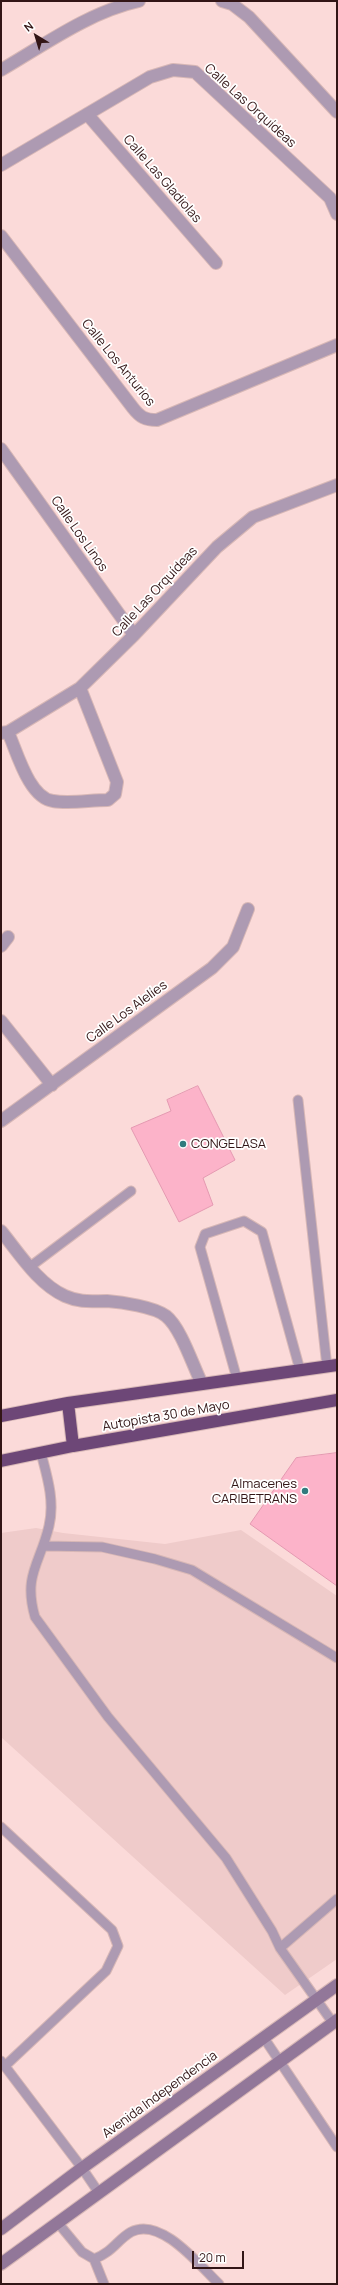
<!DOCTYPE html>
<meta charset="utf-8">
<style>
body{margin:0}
#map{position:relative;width:338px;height:2285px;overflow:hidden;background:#fbdad9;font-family:Manrope,sans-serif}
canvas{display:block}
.frame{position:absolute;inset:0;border:2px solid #321516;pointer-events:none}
.north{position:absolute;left:16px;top:16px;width:40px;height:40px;-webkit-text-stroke:3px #fff;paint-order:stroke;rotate:322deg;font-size:11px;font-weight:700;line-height:16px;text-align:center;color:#321516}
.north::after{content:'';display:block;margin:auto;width:14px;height:18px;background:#321516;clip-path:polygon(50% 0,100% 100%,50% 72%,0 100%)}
.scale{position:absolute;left:192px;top:2251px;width:52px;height:18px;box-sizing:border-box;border:2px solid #321516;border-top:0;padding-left:5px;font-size:12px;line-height:14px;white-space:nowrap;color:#321516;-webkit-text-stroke:3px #fff;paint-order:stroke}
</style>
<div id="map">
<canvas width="338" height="2285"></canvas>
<div class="frame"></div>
<div class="north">N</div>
<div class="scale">20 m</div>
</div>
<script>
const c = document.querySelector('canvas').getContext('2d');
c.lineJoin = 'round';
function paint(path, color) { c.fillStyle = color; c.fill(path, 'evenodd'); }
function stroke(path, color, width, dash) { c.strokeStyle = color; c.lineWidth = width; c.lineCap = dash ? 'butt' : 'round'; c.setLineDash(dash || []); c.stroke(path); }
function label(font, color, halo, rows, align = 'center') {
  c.font = font + ' Manrope,sans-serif'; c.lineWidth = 3.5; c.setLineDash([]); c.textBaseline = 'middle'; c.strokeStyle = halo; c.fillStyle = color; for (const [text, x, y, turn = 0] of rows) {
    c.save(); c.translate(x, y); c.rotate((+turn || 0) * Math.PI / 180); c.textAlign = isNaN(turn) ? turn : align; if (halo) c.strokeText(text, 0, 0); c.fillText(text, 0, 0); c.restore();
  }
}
const built = new Path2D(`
 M36 1528 63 1533 165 1544 241 1530 337 1596V1959L285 1995 1 1737V1533Z`);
const building = new Path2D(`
 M198 1086 235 1160 203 1178 213 1205 179 1222 131 1128 171 1111 167 1100Z
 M337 1453V1586L250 1524 296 1458Z`);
const lane = new Path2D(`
 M298 1100 327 1367
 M31 1266 131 1191
 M237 1379 200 1247 205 1234 244 1221 262 1232 300 1370
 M41 1453C47 1476 55 1501 49 1526 40 1564 23 1575 35 1617L108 1717 226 1858 272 1931 280 1948 333 2023
 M43 1546 102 1547 155 1559 192 1570 337 1658
 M1 1827 112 1930 118 1946 106 1971 6 2065
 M280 1948 337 1899
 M264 2038 337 2147
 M1 2061 82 2168 99 2193
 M58 2223 82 2252 94 2259C114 2251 117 2240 131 2232 161 2216 200 2266 219 2284
 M94 2259 104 2284`);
const street = new Path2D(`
 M222 1 232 4 249 17 337 112
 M1 70C44 45 89 12 139 1
 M87 114 216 263
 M1 165 150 77 173 70 195 72 330 198 337 214
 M1 236 133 408C140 417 145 420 157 420L337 345
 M1 449 134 635
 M8 732C17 752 29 798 53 801 70 804 90 800 108 800L115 794 117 782 80 688
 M1 733 8 732 80 688 134 635 217 547 253 517 337 485
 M1 946 8 937
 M1 1021 52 1085
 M1 1121 212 968 233 947 248 909
 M1 1231C19 1253 38 1284 65 1296 81 1303 91 1301 107 1301 121 1302 155 1307 166 1316 181 1328 193 1366 202 1384`);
const secondary = new Path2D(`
 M1 2229 82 2168 337 1985
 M1 2264 337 2020`);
const highway = new Path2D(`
 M68 1403 73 1446
 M1 1416 68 1403 337 1365
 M1 1461 73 1446 337 1400`);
const markers = [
 [183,1144,4,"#317b7e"],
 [305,1491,4,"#317b7e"]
];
const streetNames = [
 ["Calle Las Orquídeas",250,106,42],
 ["Calle Las Gladiolas",162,179,49],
 ["Calle Los Anturios",118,363,51],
 ["Calle Los Linos",79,534,55],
 ["Calle Las Orquídeas",155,592,-47],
 ["Calle Los Alelíes",127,1012,-36],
 ["Autopista 30 de Mayo",166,1416,-10],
 ["Avenida Independencia",160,2095,-36]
];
const poiNames = [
 ["CONGELASA",191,1144],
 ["Almacenes",297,1484,"right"],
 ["CARIBETRANS",297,1499,"right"]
];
paint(built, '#efcbca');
paint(building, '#fcb3c9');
stroke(building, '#e499b1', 1);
stroke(lane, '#d7b7b6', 11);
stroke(street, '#d7b7b6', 14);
stroke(secondary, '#d7b7b6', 14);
stroke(highway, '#d7b7b6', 14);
stroke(lane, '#ad9ab2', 9);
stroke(street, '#ad9ab2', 12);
stroke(secondary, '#927799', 12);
stroke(highway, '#6d4777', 12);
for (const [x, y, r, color] of markers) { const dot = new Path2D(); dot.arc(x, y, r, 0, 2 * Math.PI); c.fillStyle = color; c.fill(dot); stroke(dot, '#fff', 1.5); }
label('13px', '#321516', '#fff', streetNames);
label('13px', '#321516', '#fff', poiNames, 'left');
</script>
